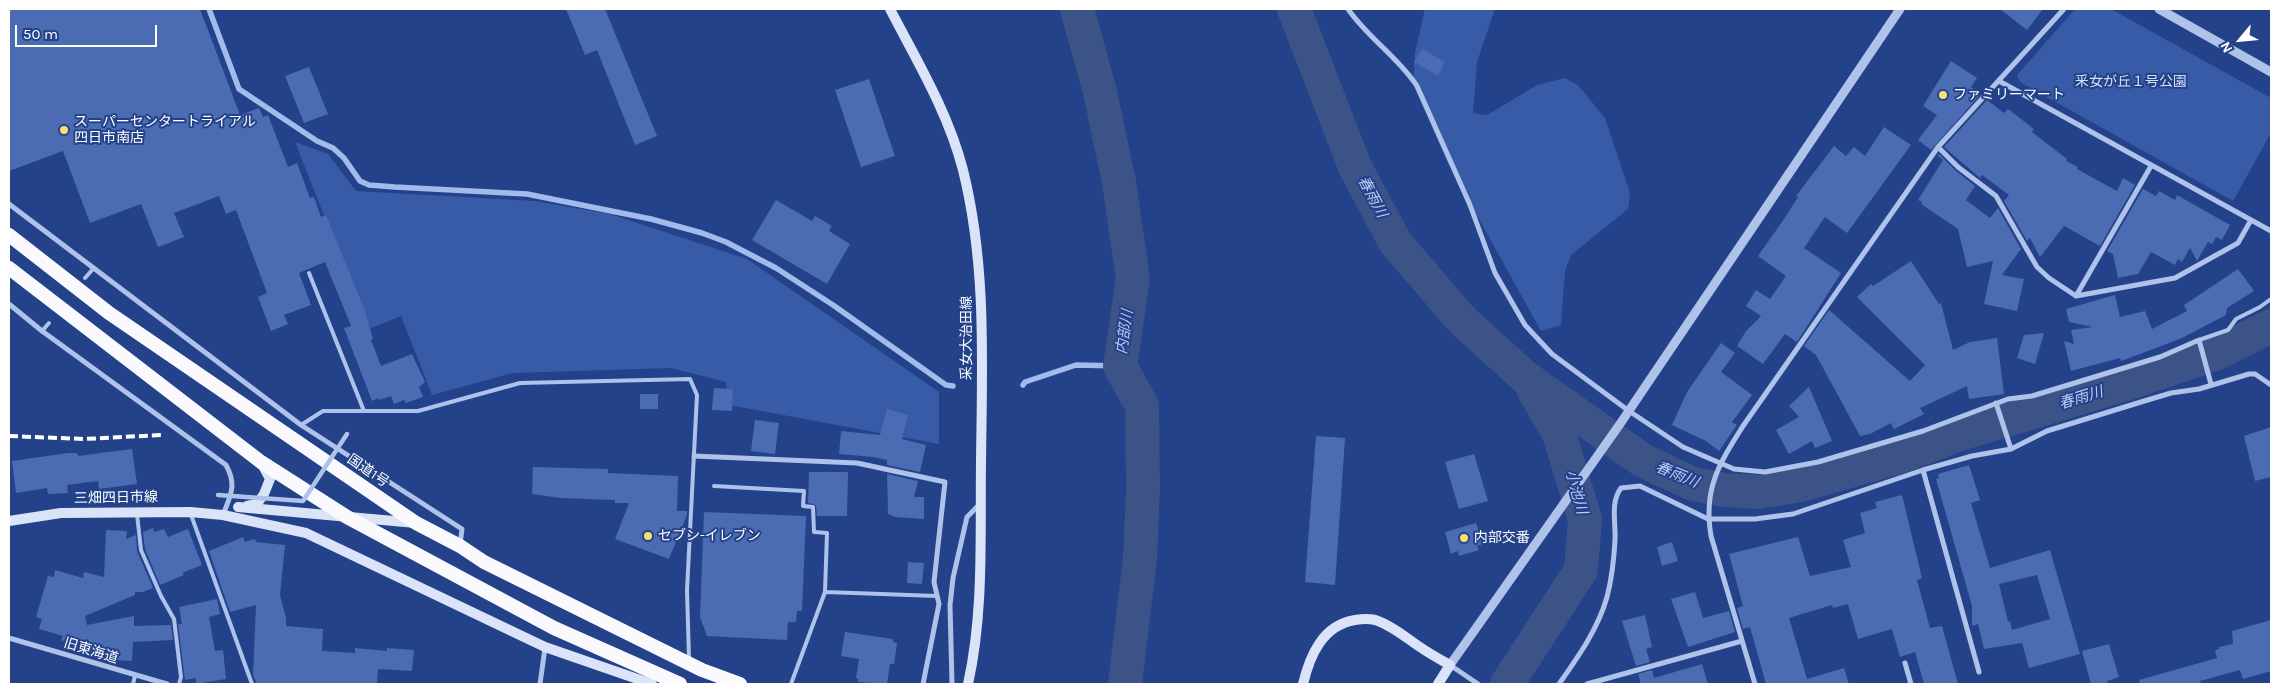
<!DOCTYPE html>
<meta charset="utf-8">
<style>
body{margin:0}
#map{position:relative;width:2280px;height:693px;overflow:hidden;background:#23428a;font-family:Karla,sans-serif}
canvas{display:block}
.frame{position:absolute;inset:0;border:10px solid #fff;pointer-events:none}
.north{position:absolute;left:2215px;top:15px;width:50px;height:50px;-webkit-text-stroke:4px #23428a;paint-order:stroke;rotate:242deg;font-size:14px;font-weight:700;line-height:20px;text-align:center;color:#fff}
.north::after{content:'';display:block;margin:auto;width:18px;height:22px;background:#fff;clip-path:polygon(50% 0,100% 100%,50% 72%,0 100%)}
.scale{position:absolute;left:15px;top:25px;width:142px;height:22px;box-sizing:border-box;border:2px solid #fff;border-top:0;padding-left:6px;font-size:15px;line-height:18px;white-space:nowrap;color:#fff;-webkit-text-stroke:4px #23428a;paint-order:stroke}
</style>
<div id="map">
<canvas width="2280" height="693"></canvas>
<div class="frame"></div>
<div class="north">N</div>
<div class="scale">50 m</div>
</div>
<script>
const c = document.querySelector('canvas').getContext('2d');
c.lineJoin = 'round';
function paint(path, color) { c.fillStyle = color; c.fill(path, 'evenodd'); }
function stroke(path, color, width, dash) { c.strokeStyle = color; c.lineWidth = width; c.lineCap = dash ? 'butt' : 'round'; c.setLineDash(dash || []); c.stroke(path); }
function label(font, color, halo, rows, align = 'center') {
  c.font = font + ' Karla,"Noto Sans JP",sans-serif'; c.lineWidth = 4; c.setLineDash([]); c.textBaseline = 'middle'; c.strokeStyle = halo; c.fillStyle = color; for (const [text, x, y, turn = 0] of rows) {
    c.save(); c.translate(x, y); c.rotate((+turn || 0) * Math.PI / 180); c.textAlign = isNaN(turn) ? turn : align; if (halo) c.strokeText(text, 0, 0); c.fillText(text, 0, 0); c.restore();
  }
}
const green = new Path2D(`
 M1425 9H1495L1477 62 1473 113 1487 115 1537 85 1565 78 1578 85 1605 118 1630 193 1628 209 1571 255 1565 271 1561 325 1541 331 1448 163 1413 85 1415 53Z
 M2075 9H2111L2271 98V133L2233 201 2020 82 2017 75Z
 M295 142 328 154 356 191 535 201 610 214 747 259 939 392V444L729 405 726 382 671 368 513 373 432 395 401 316 369 329Z`);
const stream = new Path2D(`
 M209 9 239 89 317 141 333 148 344 158 360 181 369 185 395 187 527 194 651 219 702 233 726 242 776 268 833 305 946 385 953 386
 M1023 385 1025 382 1076 365 1120 366`);
const river = new Path2D(`
 M1077 9 1100 92 1119 182 1133 279 1120 366 1142 406 1143 489 1140 558 1125 684
 M1294 9 1355 167 1395 242 1463 321 1526 378 1642 460 1693 484 1725 490 1759 492 1801 485 1903 456 1960 434 2129 383 2215 354 2271 326
 M1507 684 1581 570 1585 519 1559 434 1533 389`);
const building = new Path2D(`
 M9 9H200L240 115 259 108 263 117 268 115 288 167 297 163 310 198 314 197 321 217 326 215 365 311 373 339 371 340 381 366 412 354 425 382 419 387 423 397 406 403 404 400 394 404 391 396 379 400 378 398 372 401 344 328 351 326 325 262 299 273 311 305 284 315 288 324 271 331 258 297 267 293 236 210 226 214 219 196 174 213 184 237 158 247 141 204 90 223 63 151 9 171Z
 M566 9H605L657 136 635 145 597 50 585 55Z
 M2000 9H2043L2027 30Z
 M1422 49 1445 62 1438 76 1414 62Z
 M1951 61 1977 78 1971 87 1980 95 1931 150 1918 140 1937 115 1923 106Z
 M309 67 328 114 304 123 285 76Z
 M869 79 895 156 861 167 835 90Z
 M1987 100 2004 113 2008 109 2034 129 2032 132 2067 159 2066 161 2078 167 2077 169 2117 191 2123 178 2135 185 2100 246 2064 226 2040 257 2030 238 2027 241 2004 201 2009 195 1982 175 1980 178 1944 147Z
 M1884 127 1911 145 1847 233 1825 217 1804 248 1841 273 1797 342 1785 334 1763 364 1737 346 1746 331 1761 316 1746 306 1756 290 1770 299 1786 276 1758 256 1784 219 1798 197 1796 196 1834 146 1846 156 1854 147 1865 156Z
 M1939 154 1955 170 1975 186 1966 200 1990 218 1998 208 2021 249 2002 275 2024 279 2017 311 1984 304 1993 261 1967 267 1958 229 1921 204 1922 202 1918 200 1943 160 1937 155Z
 M2143 189 2156 196 2159 191 2175 200 2177 195 2230 225 2222 240 2216 237 2212 244 2208 242 2197 261 2190 248 2182 262 2178 259 2175 265 2151 252 2138 274 2118 278 2113 254 2107 251Z
 M776 200 812 221 815 216 832 226 829 231 850 244 827 284 752 240Z
 M1911 261 1939 304 1941 303 1953 350 1970 342 1997 338 2004 394 1969 399 1967 386 1920 408 1924 414 1894 429 1891 423 1870 434 1860 436 1816 355 1804 346 1829 310 1910 381 1925 365 1857 297 1871 284 1873 286Z
 M2238 269 2254 291 2227 308 2226 315 2182 338 2148 351 2121 361 2120 358 2071 371 2064 341 2074 344 2071 330 2093 327 2069 322 2066 309 2115 295 2120 317 2145 311 2152 329 2187 311 2184 305Z
 M2044 333 2035 364 2017 358 2024 335Z
 M1721 343 1735 353 1721 372 1752 395 1732 422 1737 425 1719 451 1706 441 1672 425 1687 392Z
 M1809 387 1832 441 1815 448 1812 441 1789 454 1776 430 1799 417 1789 406Z
 M714 388 733 389 732 411 712 410Z
 M640 394H658V409H640Z
 M887 409 908 415 902 439 926 445 920 472 887 465V460L873 457 839 454 841 431 880 435Z
 M755 420 779 423 775 454 751 451Z
 M2271 427V477L2255 481 2244 436Z
 M1316 436 1345 438 1335 585 1305 582Z
 M132 449 137 484 99 489 98 481 67 485 68 493 48 494 47 488 16 493 12 461 68 453H77L78 456Z
 M1474 454 1488 501 1459 509 1445 462Z
 M1969 465 1980 500 1971 503 1990 568 2050 550 2080 654 2029 668 2022 643 1984 649 1978 624 1972 626V606L1936 479 1939 478 1938 474ZM2037 575 2050 619 2012 630 2010 621 2008 622 1999 584Z
 M533 467 608 469V473L678 476 677 511H687V515L669 559 615 539 629 503H615V500L560 498 532 494Z
 M809 472H848L847 516H817L816 505 808 503Z
 M887 474 918 481 914 497H924V519L896 517 888 514Z
 M1902 495 1922 578 1917 580 1930 628 1942 626 1958 684H1924L1915 652 1900 657 1892 629 1858 639 1848 604 1833 608 1832 605 1789 618 1807 679 1844 668 1849 684H1766L1750 627 1743 629 1737 608 1743 606 1729 554 1798 537 1810 576 1851 567 1843 540 1865 533 1860 513 1877 508 1875 502Z
 M704 512 806 516 802 611H797L796 622H788L787 640 707 636 700 617Z
 M1476 523 1483 544 1477 546 1479 550 1459 556 1458 551 1451 554 1445 532Z
 M153 528 154 532 164 529 168 537 188 529 202 565 182 573 184 575 160 585 145 549 143 532Z
 M106 530 127 531 126 539 136 535 137 551 153 588 143 592H135V595L85 616 87 625 134 616V626L171 625 173 640 133 642 132 661 116 660 86 651 87 648 61 640 63 636 39 629 42 619 36 617 48 576 54 577 55 570 83 578 84 572 104 577Z
 M243 537 245 542 255 539 256 542 285 545 280 595 286 618V626L323 629 322 651 355 653V648L387 651V648L414 650 412 671 378 669 377 684H257L253 675 256 605 230 612 209 551Z
 M1672 542 1678 561 1662 566 1657 547Z
 M908 562 924 563 922 584 907 583Z
 M1695 592 1703 618 1729 611 1735 632 1688 647 1671 599Z
 M217 599 220 614 209 617 215 651 223 650 226 679 196 684V678L185 680 178 624H182L179 607Z
 M1645 615 1652 647 1646 649 1650 662 1636 666 1622 621Z
 M2271 620V671L2243 679 2240 670 2200 681 2201 684H2140L2139 680 2217 658 2215 650 2219 649V647L2233 644 2232 631Z
 M845 632 893 639V642L897 643 894 664H890L887 684 858 682V679L856 678 859 659 841 656Z
 M2109 644 2119 677 2107 681 2108 684H2091L2082 651Z
 M1702 664 1708 684H1641L1638 674 1652 670 1654 678Z`);
const service = new Path2D(`
 M309 273 364 411
 M85 278 93 269
 M42 331 49 323
 M2199 340 2228 330 2236 319 2260 307 2271 299
 M301 425 323 411H418L520 383 690 379 697 395 687 590 689 659
 M714 486 804 491 803 506 813 507 814 532 827 533 825 592 791 684
 M190 512 252 684
 M137 514 141 550 161 596 174 619 181 677 179 684
 M825 592 937 596
 M133 684 135 676`);
const minor = new Path2D(`
 M1348 9C1368 38 1398 57 1417 86L1470 205 1495 273 1525 325 1552 354 1629 411 1683 447 1734 469 1765 472 1818 462 1923 431 2008 399 2032 396 2160 357 2199 340 2211 384
 M1999 81 2271 231
 M1938 147 1958 167 1996 196 2037 267 2049 278 2076 296 2175 278 2238 243 2251 220
 M9 204 301 425 462 529 460 545
 M2076 296 2151 166
 M9 304 42 331 226 465C237 485 231 494 223 515
 M1996 403 2011 449
 M694 456 857 463 945 482 934 582 939 604 923 684
 M1923 470 1979 672
 M9 638 167 684
 M1905 663 1911 684
 M1450 665 1478 684
 M540 684 545 648
 M952 684 950 605 953 578 967 517 980 504
 M1559 684C1578 657 1598 629 1607 597 1612 578 1614 559 1615 540 1616 522 1610 503 1621 488L1640 486 1708 519H1755L1793 514 1923 470 1972 456 2011 449 2047 431 2141 402 2171 393 2199 389 2249 374H2255L2271 385
 M1587 684 1742 641
 M1755 684 1711 536C1703 489 1719 464 1743 426L1938 147 2064 9`);
const tertiary = new Path2D(`
 M2159 9 2271 72
 M1450 665 1620 424 1900 9`);
const secondary = new Path2D(`
 M890 9C917 61 948 112 963 170 987 266 982 365 981 463 980 537 984 612 968 684
 M247 506 257 504 264 494 270 479 262 464
 M238 507 416 523
 M9 521 61 513 190 512 223 515 306 533 545 647 652 684
 M1303 684C1310 655 1323 625 1355 620 1362 619 1371 618 1378 621 1392 626 1404 636 1417 645 1427 652 1439 659 1450 665L1438 684`);
const trunk = new Path2D(`
 M9 235 109 313 416 523 460 546 484 562 702 670 740 684
 M9 268 261 462 347 517 554 628 680 684`);
const rail = new Path2D(`
 M9 436 84 439 161 435`);
const pedestrianBridge = new Path2D(`
 M218 495 303 501 347 434`);
const markers = [
 [1943,95,5,"#f6e172"],
 [64,130,5,"#f6e172"],
 [648,536,5,"#f6e172"],
 [1464,538,5,"#f6e172"]
];
const parkNames = [
 ["釆女が丘１号公園",2131,82]
];
const poiNames = [
 ["ファミリーマート",1953,95],
 ["スーパーセンタートライアル",74,122],
 ["四日市南店",74,138],
 ["セブン-イレブン",658,536],
 ["内部交番",1474,538]
];
const streetNames = [
 ["采女大治田線",967,338,-90],
 ["国道1号",368,471,34],
 ["三畑四日市線",116,498,-1],
 ["旧東海道",91,651,17]
];
const waterNames = [
 ["春雨川",1372,197,62],
 ["内部川",1125,332,-82],
 ["春雨川",2081,398,-17],
 ["春雨川",1677,475,22],
 ["小池川",1576,492,74]
];
paint(green, '#375ba7');
stroke(stream, '#a3bbeb', 5.5);
stroke(river, '#3c5388', 34);
paint(building, '#4b6bb2');
stroke(service, '#afc2ea', 4);
stroke(minor, '#afc2ea', 5);
stroke(tertiary, '#afc2ea', 9);
stroke(secondary, '#dbe3f8', 10);
stroke(trunk, '#fafafe', 14);
stroke(rail, '#fff', 4, [9, 4]);
stroke(pedestrianBridge, '#afc2ea', 4.5);
for (const [x, y, r, color] of markers) { const dot = new Path2D(); dot.arc(x, y, r, 0, 2 * Math.PI); c.fillStyle = color; c.fill(dot); stroke(dot, '#23428a', 2); }
label('14px', '#d4e0f8', '#23428a', parkNames);
label('14px', '#fff', '#23428a', poiNames, 'left');
label('14px', '#fff', '#23428a', streetNames);
label('italic 15px', '#bbcdf2', '#23428a', waterNames);
</script>
